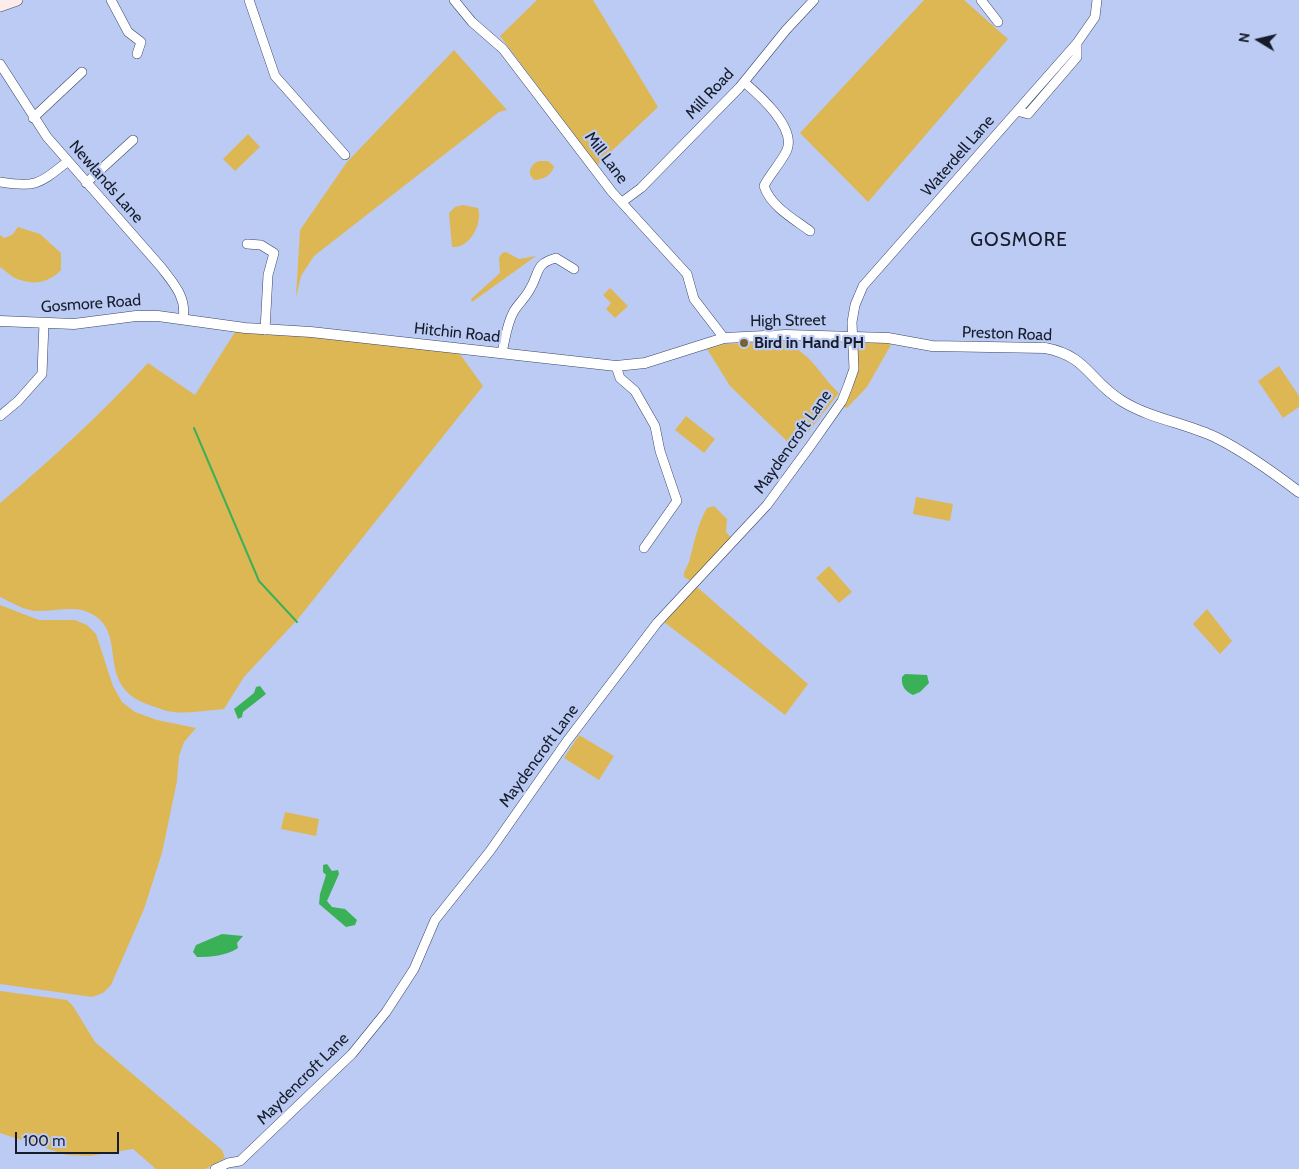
<!DOCTYPE html>
<style>
body{margin:0}
#map{position:relative;width:1299px;height:1169px;overflow:hidden;background:#bbcbf3;font-family:Cabin,sans-serif}
canvas{display:block}
.north{position:absolute;left:1234px;top:15px;width:50px;height:50px;-webkit-text-stroke:4px #bbcbf3;paint-order:stroke;rotate:279deg;font-size:14px;font-weight:700;line-height:20px;text-align:center;color:#171c2b}
.north::after{content:'';display:block;margin:auto;width:18px;height:22px;background:#171c2b;clip-path:polygon(50% 0,100% 100%,50% 72%,0 100%)}
.scale{position:absolute;left:15px;top:1132px;width:104px;height:22px;box-sizing:border-box;border:2px solid #171c2b;border-top:0;padding-left:6px;font-size:15px;line-height:18px;white-space:nowrap;color:#171c2b;-webkit-text-stroke:4px #bbcbf3;paint-order:stroke}
</style>
<div id="map">
<canvas width="1299" height="1169"></canvas>
<div class="north">N</div>
<div class="scale">100 m</div>
</div>
<script>
const c = document.querySelector('canvas').getContext('2d');
c.lineJoin = 'round';
function paint(path, color) { c.fillStyle = color; c.fill(path, 'evenodd'); }
function stroke(path, color, width, dash) { c.strokeStyle = color; c.lineWidth = width; c.lineCap = dash ? 'butt' : 'round'; c.setLineDash(dash || []); c.stroke(path); }
function label(font, color, halo, rows, align = 'center') {
  c.font = font + ' Cabin,sans-serif'; c.lineWidth = 4.5; c.setLineDash([]); c.textBaseline = 'middle'; c.strokeStyle = halo; c.fillStyle = color; for (const [text, x, y, turn = 0] of rows) {
    c.save(); c.translate(x, y); c.rotate((+turn || 0) * Math.PI / 180); c.textAlign = isNaN(turn) ? turn : align; if (halo) c.strokeText(text, 0, 0); c.fillText(text, 0, 0); c.restore();
  }
}
const green = new Path2D(`
 M537 0H593L658 107 597 165 500 36Z
 M924 0H964L1008 39 868 202 800 133Z
 M454 50 507 110 499 112 314 256 301 276 296 298 300 230 347 162Z
 M248 134 260 147 235 171 223 159Z
 M539 161H548L554 166C552 175 543 180 534 180L530 175C529 168 533 163 539 161Z
 M463 205 478 208C483 223 470 249 452 247L449 213 455 207Z
 M18 227 40 234 61 253V270C48 284 31 286 13 277 8 274 5 270 0 267V235L4 238 12 235Z
 M506 252 519 259 536 256 472 302 471 299 500 273 499 258 502 253Z
 M610 288 628 306 615 318 606 309 611 303 603 295Z
 M235 332 307 334 457 350 483 386 298 619 244 677 224 709C208 710 190 714 174 712 167 712 159 708 152 706 92 687 130 635 92 614 75 604 54 612 35 611 23 610 11 602 0 597V503C52 459 102 413 148 363L195 395Z
 M855 340 892 343 867 387 847 408 842 406 854 379Z
 M792 341C795 350 806 354 812 362 821 372 828 383 839 393L795 449 730 386 707 349 725 344Z
 M1279 366 1299 396V407L1283 418 1258 381Z
 M686 416 715 439 704 453 675 430Z
 M916 497 953 504 950 521 913 514Z
 M714 506 727 519 726 532 732 539 691 581 684 577C683 571 687 568 689 562 694 543 697 526 707 508Z
 M829 566 852 592 839 603 816 578Z
 M697 587 808 684 785 715 664 622Z
 M0 605 39 620H75L87 625 96 634 113 686 122 702 135 712 157 720 196 728 184 742 179 756 177 781 162 853 144 909 111 985 103 993 92 997 0 984Z
 M1207 609 1232 641 1220 654 1193 624Z
 M579 735 614 756 599 780 564 758Z
 M285 812 319 819 316 836 281 829Z
 M0 991 67 1000 73 1006 95 1042 222 1150 225 1158 205 1169H156L133 1149 89 1156 67 1155 0 1133Z`);
const water = new Path2D(`
 M905 674 927 675 929 683 920 692 913 695C905 691 901 686 902 677Z
 M260 686 266 694 243 712 242 717 238 719 234 709 254 693 256 687Z
 M327 864 332 871 338 870 339 874 327 901 332 907 345 909 357 920 355 925 346 927 319 904 320 894 326 875 323 872V865Z
 M222 934 243 936 237 943 238 948C226 956 211 957 197 957L193 952 196 945Z`);
const stream = new Path2D(`
 M194 428 259 581 297 622`);
const minor = new Path2D(`
 M111 0 128 32 141 42 137 54
 M249 0 275 76 345 155
 M454 0 472 22 503 49 612 192 687 274 694 299 724 338
 M981 0 998 22
 M0 64 47 137 161 267C173 283 187 297 183 319
 M744 82C759 95 796 127 787 150 781 163 770 174 764 186 771 207 794 219 810 231
 M1017 111 1028 114 1077 57V43
 M33 118 82 72
 M0 182C36 188 39 184 67 162
 M86 183 133 140
 M622 202 641 188 739 88 786 30 814 0
 M247 244 261 245 274 253 268 275 265 330
 M502 353C505 339 507 323 514 311 519 303 526 297 530 289 540 273 534 264 556 258L574 269
 M616 366 620 378 635 391 655 426 660 451 677 501 644 548
 M0 416 18 401 42 374 44 323
 M215 1169 228 1163 240 1161 352 1054 386 1012 414 969 435 920 490 851 567 741 657 623 767 505 811 445 842 401 848 386 854 369 852 322 855 305 863 286 1077 43 1095 17 1097 0`);
const tertiary = new Path2D(`
 M0 321 74 324 136 316H158L245 328 311 332 616 366 645 363 724 338 786 335 888 338 932 346 1045 348C1088 356 1089 381 1122 401 1151 419 1186 423 1217 438 1245 452 1274 473 1299 492`);
const secondary = new Path2D(`
 M0 6 17 0`);
const markers = [
 [744,343,5,"#776332"]
];
const streetNames = [
 ["Mill Road",710,94,-47],
 ["Waterdell Lane",958,156,-49],
 ["Mill Lane",606,158,53],
 ["Newlands Lane",106,182,49],
 ["Gosmore Road",91,304,-4],
 ["High Street",788,321,-1],
 ["Hitchin Road",457,333,6],
 ["Preston Road",1007,334,2],
 ["Maydencroft Lane",793,442,-55],
 ["Maydencroft Lane",539,756,-54],
 ["Maydencroft Lane",303,1079,-45]
];
const poiNames = [
 ["Bird in Hand PH",754,343]
];
const quarterNames = [
 ["GOSMORE",1019,240]
];
paint(green, '#deb755');
paint(water, '#3bb157');
stroke(stream, '#3bb157', 2);
stroke(minor, '#394567', 10);
stroke(tertiary, '#394567', 11);
stroke(secondary, '#394567', 12);
stroke(minor, '#fff', 9);
stroke(tertiary, '#fff', 10);
stroke(secondary, '#feecea', 11);
for (const [x, y, r, color] of markers) { const dot = new Path2D(); dot.arc(x, y, r, 0, 2 * Math.PI); c.fillStyle = color; c.fill(dot); stroke(dot, '#bbcbf3', 2); }
label('16px', '#171c2b', '#bbcbf3', streetNames);
label('bold 16px', '#171c2b', '#bbcbf3', poiNames, 'left');
c.letterSpacing = '1px';
label('19px', '#171c2b', '#bbcbf3', quarterNames);
c.letterSpacing = '0px';
</script>
